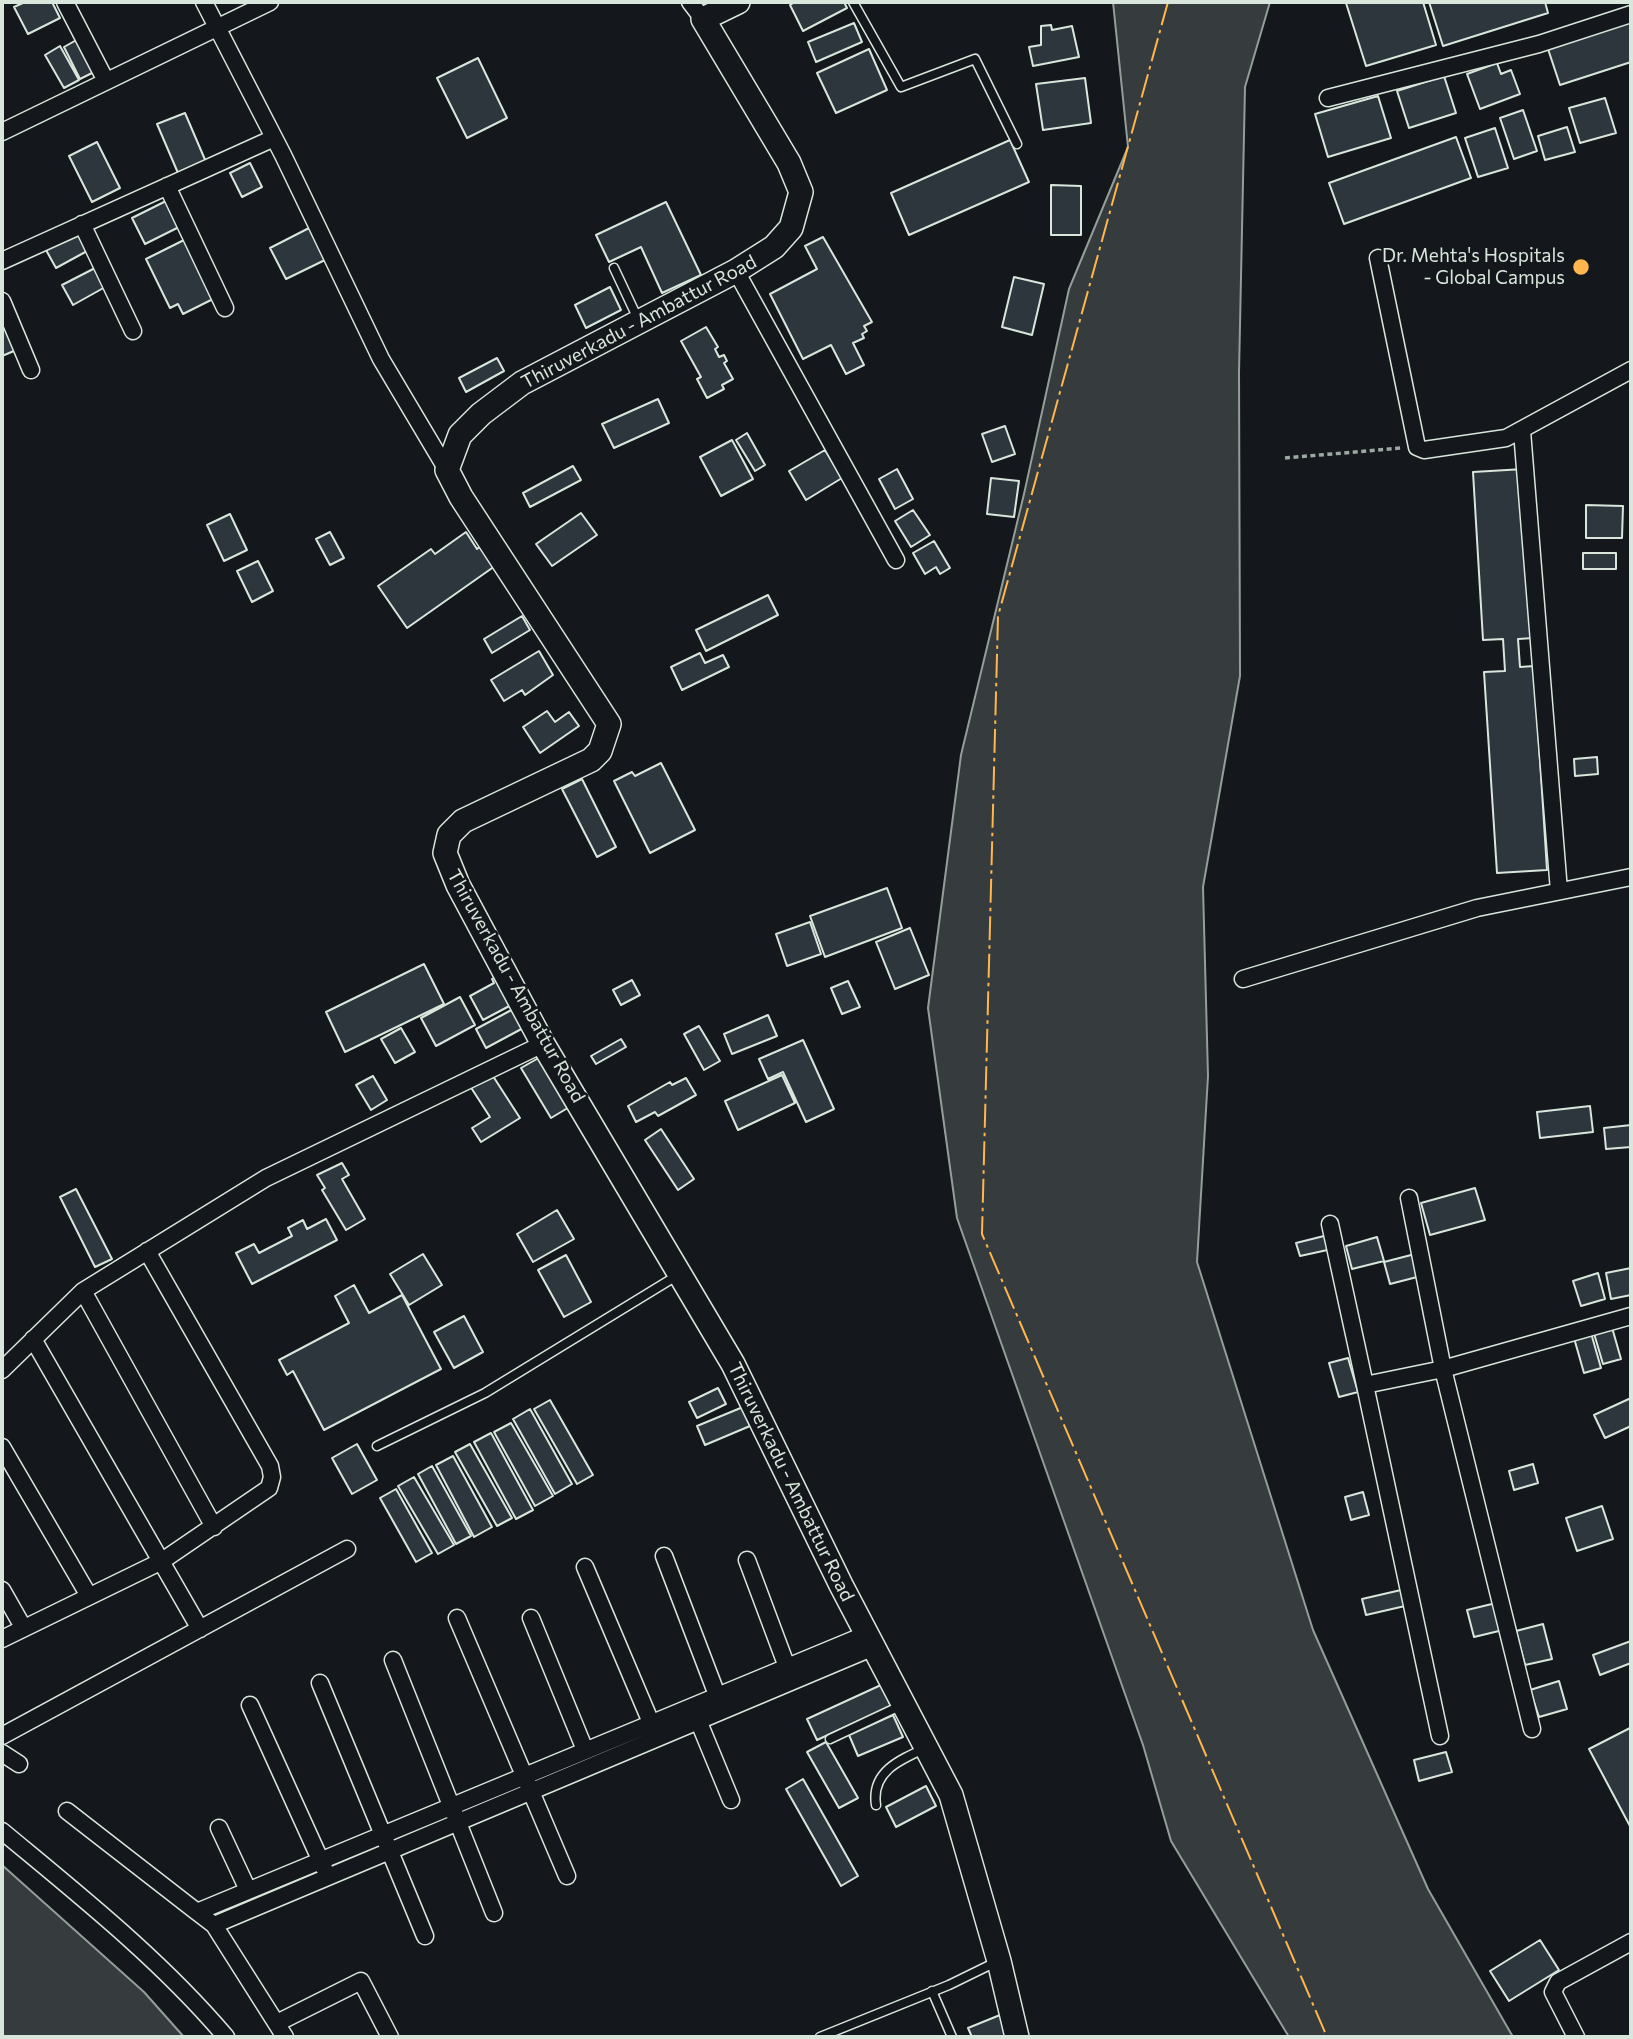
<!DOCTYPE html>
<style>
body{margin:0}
#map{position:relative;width:1633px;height:2039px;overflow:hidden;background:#14181c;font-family:Commissioner,sans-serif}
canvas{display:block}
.frame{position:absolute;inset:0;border:4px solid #d8e6dc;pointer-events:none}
</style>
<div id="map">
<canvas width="1633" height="2039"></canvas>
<div class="frame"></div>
</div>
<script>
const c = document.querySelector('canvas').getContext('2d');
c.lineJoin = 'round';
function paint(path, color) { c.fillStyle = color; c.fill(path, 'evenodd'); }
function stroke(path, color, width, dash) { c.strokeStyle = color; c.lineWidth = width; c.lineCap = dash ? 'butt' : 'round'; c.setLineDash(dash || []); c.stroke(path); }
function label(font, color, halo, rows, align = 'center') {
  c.font = font + ' Commissioner,sans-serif'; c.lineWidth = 5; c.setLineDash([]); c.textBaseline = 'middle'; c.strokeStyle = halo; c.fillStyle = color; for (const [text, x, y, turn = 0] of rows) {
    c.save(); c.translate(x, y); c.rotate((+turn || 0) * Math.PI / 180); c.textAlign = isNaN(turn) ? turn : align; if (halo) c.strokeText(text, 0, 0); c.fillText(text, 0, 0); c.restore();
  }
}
const water = new Path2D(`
 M1113 2H1270L1245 87 1239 372 1240 676 1203 887 1208 1076 1197 1262 1313 1630 1428 1889 1513 2037H1289L1171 1841 1143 1745 957 1218 928 1008 961 755 1024 494 1069 289 1128 147Z
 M2 1865 144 1992 184 2037H2Z`);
const building = new Path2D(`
 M25 2H52L60 18 28 34 14 7Z
 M795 2H844L847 8 803 31 790 5Z
 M1351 2H1423L1436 45 1366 66 1346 3Z
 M1429 2H1545L1548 13 1443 46Z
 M1631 22V62L1560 85 1548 49Z
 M854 23 862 42 816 62 808 42Z
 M1051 25 1052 30 1072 26 1079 57 1033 66 1029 47 1041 45V26Z
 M80 38 96 71 80 79 64 47Z
 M60 46 79 80 64 88 45 55Z
 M869 49 887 90 836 113 817 73Z
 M478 58 507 118 467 138 437 78Z
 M1497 63 1501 74 1511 70 1520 94 1480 109 1467 74Z
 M1444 76 1456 113 1409 128 1397 91Z
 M1085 78 1091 123 1043 130 1036 84Z
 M1378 96 1391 138 1328 157 1315 114Z
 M1605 98 1616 133 1580 143 1569 108Z
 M1523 110 1537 151 1514 159 1500 118Z
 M185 113 206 162 178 173 157 124Z
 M1567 127 1575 152 1545 160 1538 136Z
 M1495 128 1508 168 1478 177 1465 138Z
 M1456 137 1471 178 1344 224 1329 183Z
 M1010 140 1029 182 909 235 891 193Z
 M97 142 120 188 92 202 69 156Z
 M250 163 262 187 242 197 230 173Z
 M1051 185 1081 186V235H1051Z
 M166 201 179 227 145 244 132 218Z
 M666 202 701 275 662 293 641 247 609 262 596 235Z
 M311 227 327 259 286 279 270 248Z
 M80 232 89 250 56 268 46 250Z
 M823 237 872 322 864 326 867 331 862 334 864 338 853 343 864 365 846 374 831 345 803 359 770 294 817 269 805 246Z
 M184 240 213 299 183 314 178 304 170 308 146 259Z
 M97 267 107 286 73 305 62 285Z
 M1014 277 1044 284 1032 335 1002 327Z
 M610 287 621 310 586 328 575 305Z
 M10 323 21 348 2 356V327Z
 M706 327 718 347 715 349 719 357 724 355 727 361 724 363 733 379 722 385 724 389 707 398 697 379 701 377 681 341Z
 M497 358 504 371 466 392 459 378Z
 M658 399 669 423 614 448 602 424Z
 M1005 426 1015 454 992 462 982 434Z
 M747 433 765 465 755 471 736 440Z
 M732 440 753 479 721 496 700 457Z
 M825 450 842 478 806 500 789 471Z
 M573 466 581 480 530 507 523 493Z
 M897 469 913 499 895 509 879 479Z
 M1524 469 1534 638 1518 639 1520 667 1534 666 1547 870 1497 873 1484 672 1505 671 1503 639 1483 640 1473 472Z
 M991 478 1019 481 1014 517 987 514Z
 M1586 505 1623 506 1622 538H1586Z
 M913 510 930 535 911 547 895 521Z
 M581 513 597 535 552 566 536 544Z
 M230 514 247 550 224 561 207 525Z
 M330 532 344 558 330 565 316 539Z
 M466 532 477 549 481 546 495 566 407 628 378 586 431 549 435 554Z
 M934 541 950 568 940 574 936 567 925 574 913 553Z
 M1583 553H1616V569H1583Z
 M258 561 273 591 252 602 237 571Z
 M768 595 778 615 706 651 696 630Z
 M522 616 530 630 492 653 484 639Z
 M539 651 553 675 525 695 522 690 504 701 491 680Z
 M700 653 705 663 723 655 729 667 682 690 671 667Z
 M547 711 555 722 569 712 579 726 540 753 523 727Z
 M1597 757 1598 774 1575 776 1574 759Z
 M661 763 695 830 650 853 614 781 632 772 635 776Z
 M582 779 616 847 597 857 562 789Z
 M887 888 902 928 825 957 810 916Z
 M810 922 821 954 787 966 776 934Z
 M910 928 929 975 895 989 876 942Z
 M424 964 444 1004 345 1052 326 1012Z
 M500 974 515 1003 483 1020 470 996 494 983 492 979Z
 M632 980 640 995 621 1005 613 990Z
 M848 981 860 1007 842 1014 831 988Z
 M460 997 475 1025 436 1046 421 1018Z
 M517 1007 527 1026 486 1048 476 1029Z
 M768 1015 777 1036 732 1054 724 1034Z
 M699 1026 720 1061 704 1070 684 1034Z
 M401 1028 415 1052 395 1063 381 1039Z
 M621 1039 626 1047 596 1064 591 1056Z
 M803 1040 834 1109 806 1122 783 1072 768 1079 759 1059Z
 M542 1056 571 1106 551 1118 521 1068Z
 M491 1073 520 1118 481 1142 472 1128 490 1117 470 1086Z
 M782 1075 795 1103 738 1130 725 1101Z
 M373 1076 387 1100 371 1110 356 1085Z
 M686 1078 696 1095 658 1116 655 1112 636 1122 628 1106 670 1082 672 1085Z
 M1590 1106 1593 1132 1540 1138 1537 1112Z
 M1631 1125V1147L1606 1149 1604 1128Z
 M661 1129 694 1179 678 1190 645 1140Z
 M342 1163 349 1175 342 1179 365 1219 346 1230 322 1190 325 1188 317 1175Z
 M1475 1188 1485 1220 1430 1235 1421 1203Z
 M76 1189 112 1259 95 1267 60 1197Z
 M557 1210 574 1239 533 1262 517 1234Z
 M326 1219 337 1240 252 1284 236 1253 254 1244 259 1253 292 1236 288 1228 303 1220 307 1229Z
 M1328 1235 1332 1249 1300 1256 1296 1243Z
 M1377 1237 1384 1261 1352 1269 1346 1246Z
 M423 1254 442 1285 409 1305 390 1274Z
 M1415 1254 1421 1276 1390 1284 1384 1262Z
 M566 1255 591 1302 564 1317 538 1270Z
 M1631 1268V1295L1611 1299 1606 1273Z
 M1598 1273 1605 1299 1581 1306 1573 1281Z
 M354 1285 369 1313 402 1295 441 1369 324 1430 293 1371 287 1375 279 1360 349 1323 335 1296Z
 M464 1316 483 1352 454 1368 434 1332Z
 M1611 1324 1621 1359 1603 1364 1593 1330Z
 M1591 1333 1601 1368 1584 1373 1574 1338Z
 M1348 1358 1358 1392 1339 1397 1329 1363Z
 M718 1388 726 1404 697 1418 689 1402Z
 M1631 1398V1426L1605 1438 1594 1415Z
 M550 1400 593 1475 577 1484 534 1409Z
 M743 1407 750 1426 705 1445 697 1426Z
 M530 1409 572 1484 555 1494 513 1419Z
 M511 1423 553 1496 535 1506 494 1432Z
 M491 1433 533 1510 516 1519 474 1442Z
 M357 1444 377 1480 352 1494 332 1458Z
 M470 1444 512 1518 497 1526 455 1452Z
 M453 1456 492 1527 474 1537 436 1465Z
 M1533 1464 1538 1483 1514 1490 1509 1471Z
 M432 1466 471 1536 456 1544 418 1474Z
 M414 1477 454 1545 438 1554 398 1486Z
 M396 1489 432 1553 416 1562 380 1498Z
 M1363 1492 1369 1515 1351 1520 1345 1497Z
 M1602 1506 1613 1539 1577 1551 1566 1518Z
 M1401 1590 1405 1606 1366 1615 1362 1599Z
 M1496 1603 1503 1630 1474 1637 1467 1610Z
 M1543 1624 1552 1659 1525 1665 1516 1631Z
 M1631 1641V1663L1600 1675 1593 1655Z
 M1559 1681 1567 1709 1539 1717 1530 1690Z
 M881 1685 891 1706 817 1740 807 1719Z
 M893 1715 903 1737 858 1756 849 1735Z
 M1630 1728 1631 1731V1828L1589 1749Z
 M826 1742 858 1798 839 1808 807 1752Z
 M1446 1752 1452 1772 1419 1781 1414 1760Z
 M803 1779 858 1876 841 1886 786 1789Z
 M926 1786 936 1806 896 1827 886 1807Z
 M1540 1940 1559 1970 1509 2001 1490 1971Z
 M1000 2015 1009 2037H972L968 2028Z`);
const path = new Path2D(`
 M1285 458 1401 448`);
const service = new Path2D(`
 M853 2 901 87 975 59 1017 144
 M614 268 638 319
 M377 1446 485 1393 678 1275
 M830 1739 900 1706
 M876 1805C871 1772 899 1760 926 1748
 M932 1991 952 2037
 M820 2037 949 1985 996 1962`);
const minor = new Path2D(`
 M65 2 106 81
 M204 2 283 155 381 359 447 470
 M690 2 703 19
 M1328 98 1539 44 1631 14
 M2 132 270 2
 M167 186 225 308
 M82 224 133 331
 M1378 258 1417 447 1424 450 1506 438 1631 370
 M2 261 274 138
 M736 271 896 560
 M2 301 31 370
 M1522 431 1559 891
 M1243 979 1477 908 1631 877
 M1409 1198 1443 1369 1532 1729
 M1330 1224 1365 1385 1443 1369 1631 1316
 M83 1291 214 1527
 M33 1339 200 1629
 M2 1370 83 1291 266 1178 543 1044
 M1365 1385 1440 1736
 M2 1447 89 1596
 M664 1556 717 1695
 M747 1560 790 1675
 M585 1567 655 1732
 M2 1590 23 1627
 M457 1618 567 1876
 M531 1618 585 1750
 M2 1639 162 1561 269 1488 272 1477 270 1466 147 1251
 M393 1660 494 1913
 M320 1683 425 1936
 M250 1705 324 1868
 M698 1720 731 1800
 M2 1736 347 1549
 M2 1753 19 1764
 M67 1811 197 1912
 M219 1828 248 1890
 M2 1831C79 1895 161 1960 226 2037
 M214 1925 874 1647
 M277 2023 361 1981 390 2037
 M285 2037 214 1925 197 1912 867 1634
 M1576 2037 1553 1992 1558 1982 1631 1942`);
const secondary = new Path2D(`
 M738 2 703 19 789 163 801 192 791 228 774 247 736 271 522 383 481 414 460 435 447 470 461 497 609 724 600 751 591 760 463 821 449 835 445 853 458 885 543 1044 733 1364 841 1585 951 1795 999 1961 1017 2037`);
const power = new Path2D(`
 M1168 2 998 616 982 1234 1327 2037`);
const markers = [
 [1581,267,9,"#ffb74d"]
];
const poiNames = [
 ["Dr. Mehta's Hospitals",1565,256],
 ["- Global Campus",1565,278]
];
const streetNames = [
 ["Thiruverkadu - Ambattur Road",639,322,-28],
 ["Thiruverkadu - Ambattur Road",516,986,61],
 ["Thiruverkadu - Ambattur Road",791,1482,64]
];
paint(water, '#363b3e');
stroke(water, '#939e99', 2);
paint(building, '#2c363c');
stroke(building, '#d8e6dc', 2);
stroke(service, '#d8e6dc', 11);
stroke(minor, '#d8e6dc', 19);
stroke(secondary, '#d8e6dc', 26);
stroke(path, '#9da8a2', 3.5, [5, 3.5]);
stroke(service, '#14181c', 8);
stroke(minor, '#14181c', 16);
stroke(secondary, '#14181c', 23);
stroke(power, '#ffb74d', 2, [24, 5, 3.5, 5]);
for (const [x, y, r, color] of markers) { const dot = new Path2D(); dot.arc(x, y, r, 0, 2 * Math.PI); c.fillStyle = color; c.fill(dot); stroke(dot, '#14181c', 2.5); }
label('19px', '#d8e6dc', '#14181c', poiNames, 'right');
label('19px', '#d8e6dc', '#14181c', streetNames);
</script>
